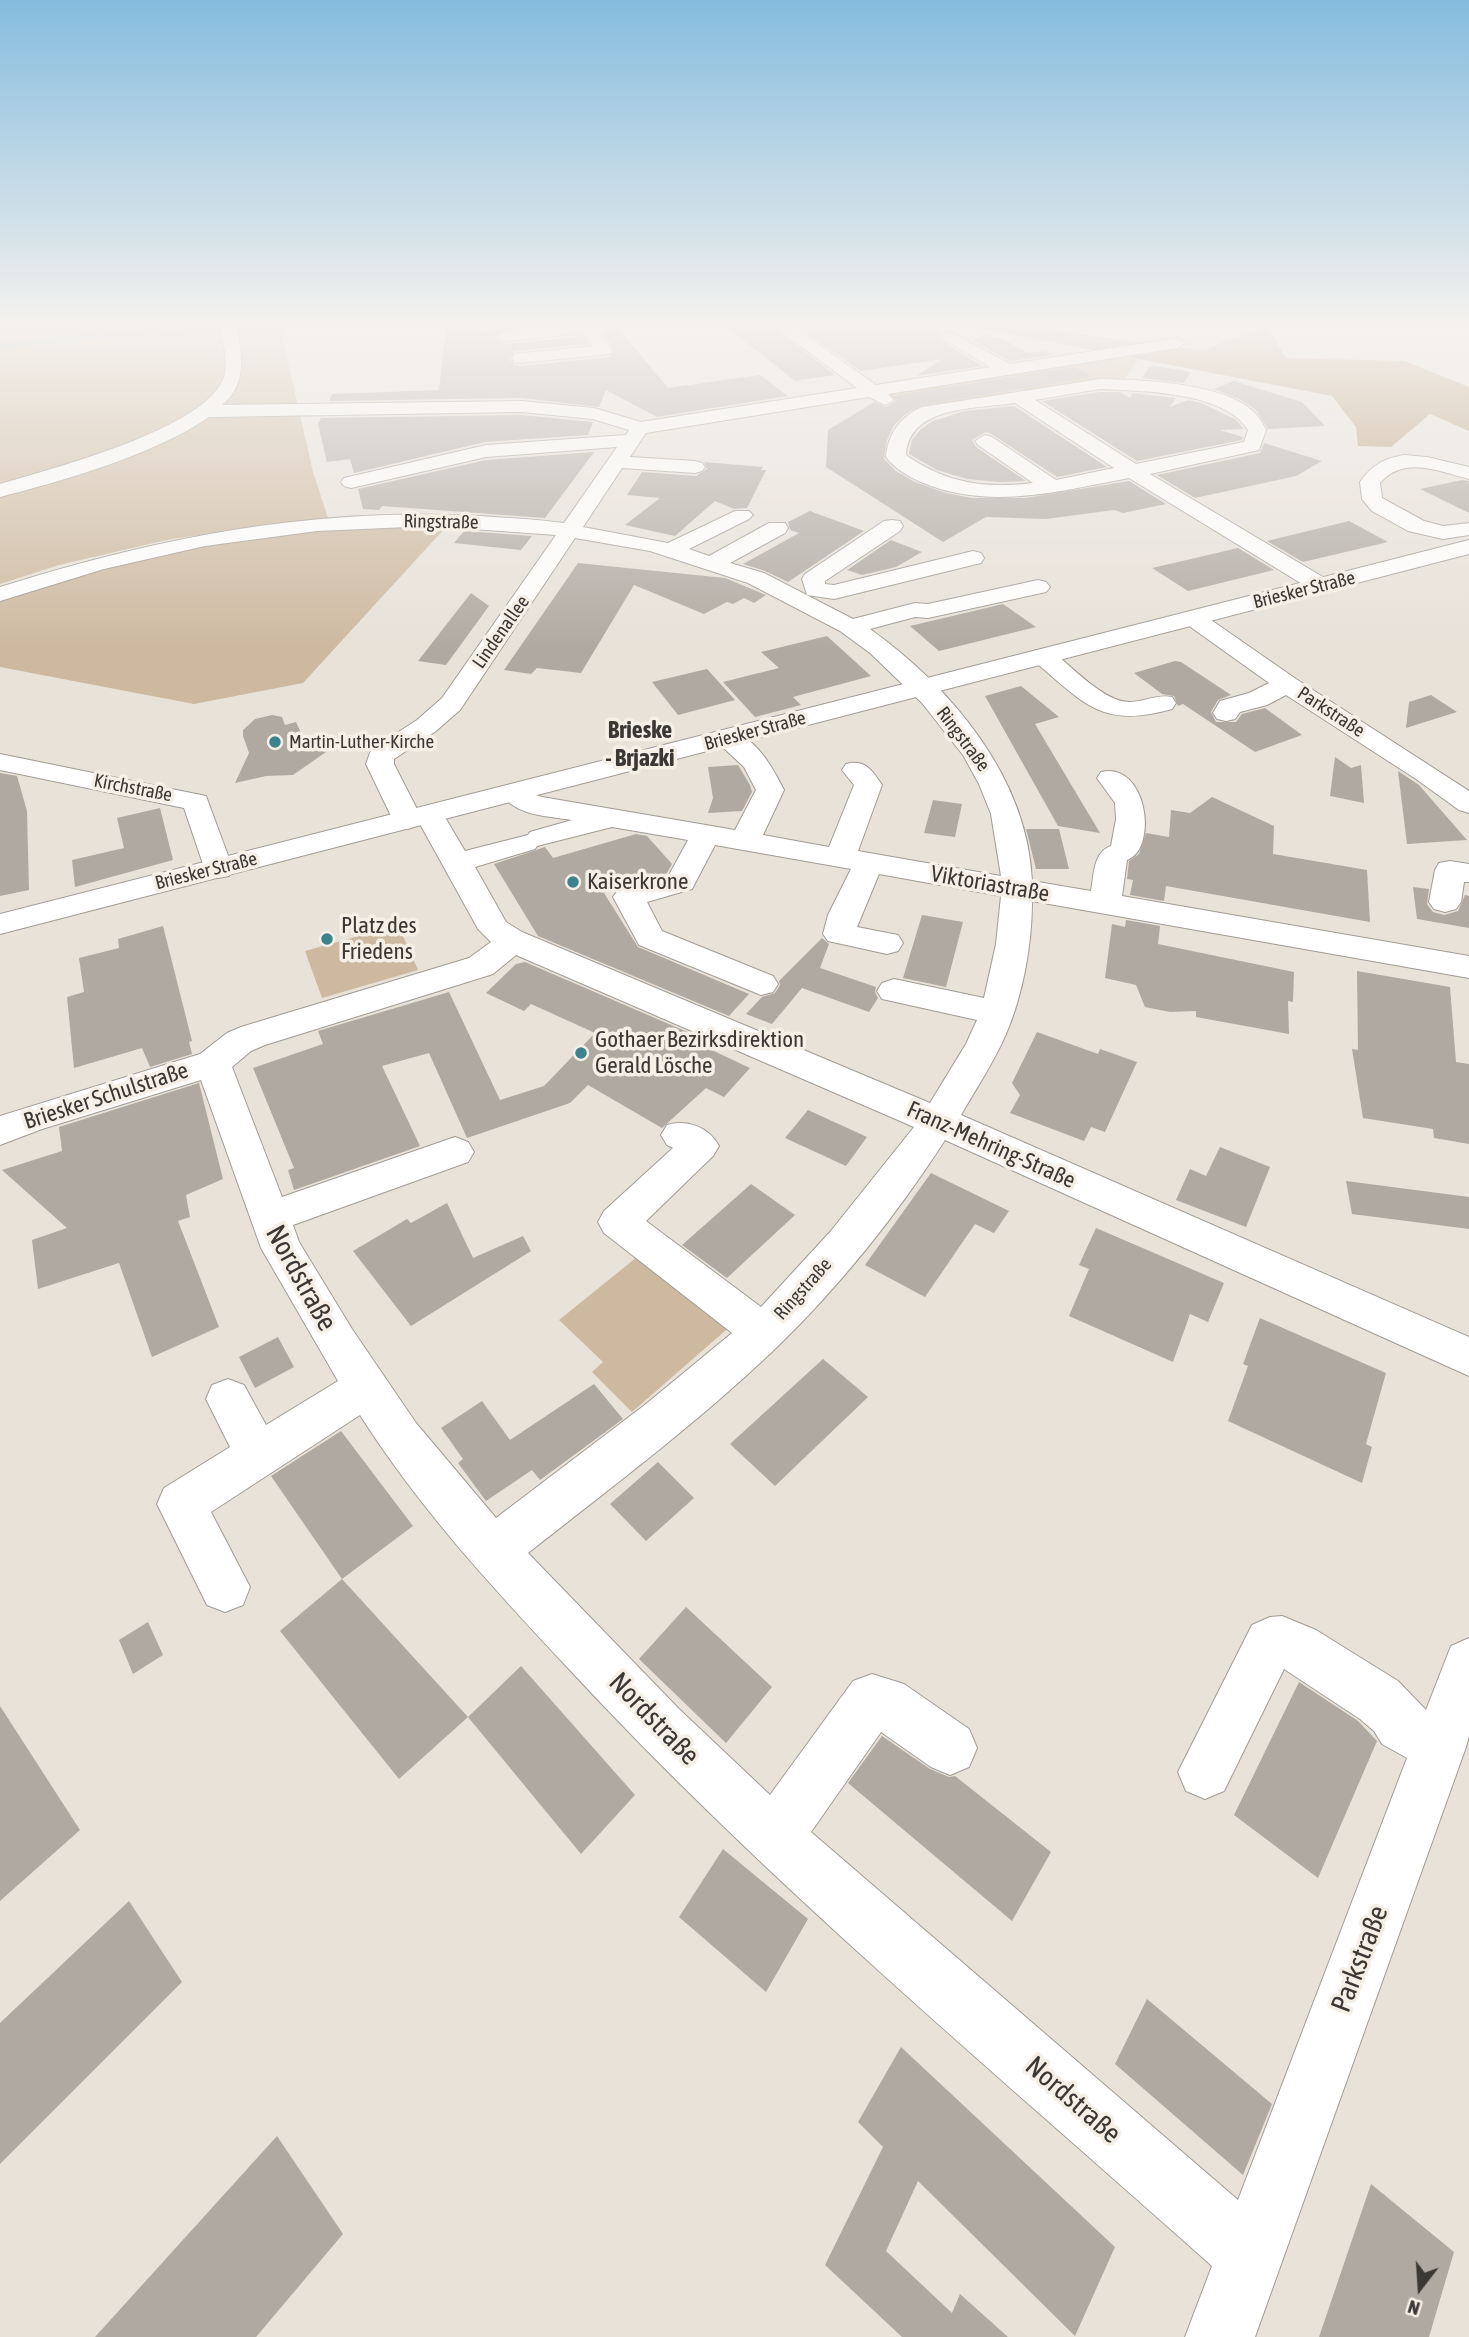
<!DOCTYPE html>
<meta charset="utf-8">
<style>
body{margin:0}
#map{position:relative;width:1469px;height:2337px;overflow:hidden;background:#e8e2d9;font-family:"Asap Condensed",sans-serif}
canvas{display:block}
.north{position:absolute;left:1385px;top:2253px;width:70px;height:70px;-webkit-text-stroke:5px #f6efe6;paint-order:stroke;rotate:197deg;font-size:19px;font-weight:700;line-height:28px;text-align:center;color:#3a3734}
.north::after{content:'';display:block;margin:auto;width:24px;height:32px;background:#3a3734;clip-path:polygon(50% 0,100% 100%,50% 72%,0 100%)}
</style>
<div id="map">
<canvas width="1469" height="2337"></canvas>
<div class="north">N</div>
</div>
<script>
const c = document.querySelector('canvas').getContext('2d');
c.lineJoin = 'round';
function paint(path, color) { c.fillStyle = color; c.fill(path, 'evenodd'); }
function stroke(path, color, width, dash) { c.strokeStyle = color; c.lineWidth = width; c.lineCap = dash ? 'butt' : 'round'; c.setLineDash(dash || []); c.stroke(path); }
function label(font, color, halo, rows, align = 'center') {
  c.font = font + ' "Asap Condensed",sans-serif'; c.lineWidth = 7; c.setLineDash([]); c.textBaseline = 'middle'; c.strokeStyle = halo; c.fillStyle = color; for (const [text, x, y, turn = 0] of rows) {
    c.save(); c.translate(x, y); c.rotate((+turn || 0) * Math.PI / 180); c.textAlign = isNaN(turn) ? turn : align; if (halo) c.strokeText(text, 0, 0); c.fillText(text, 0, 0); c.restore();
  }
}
const green = new Path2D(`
 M0 323H279L313 472 328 518 171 539 59 565 0 584V496L10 481 0 483Z
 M1112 355 1138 360 1125 378 917 410 903 406 886 394Z
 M373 527H446L303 683 194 704 0 667V599C123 556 244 535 373 527Z
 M398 925 418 970 322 998 305 951Z
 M642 1253 733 1324 632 1412 592 1372 603 1362 559 1320Z`);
const forest = new Path2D(`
 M952 323H1007L1149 344 1204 350 1267 326 1286 358 1405 361 1469 387V431L1430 414 1391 447 1358 446 1356 427 1332 396Z`);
const stream = new Path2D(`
 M0 346 203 327`);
const building = new Path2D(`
 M563 323H566L506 328 496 337 506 344 583 336 588 344 514 351 510 359 514 365 520 366 610 357 614 349 602 331 619 329 668 388 760 375 788 396 657 417 606 390 599 407 522 398 329 401 332 394 439 390 446 327 477 324 481 331Z
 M722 323H768L835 375 795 381Z
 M792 323H903L904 327 925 324 941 335 944 342 982 366 916 376 943 359 861 371Z
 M985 334 993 338 999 337 1028 353 1045 351 1053 355 1010 361 973 341Z
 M1154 366 1187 371 1190 373 1184 383 1142 378 1149 367Z
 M1074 367 1093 377 921 405 906 414 894 425 887 440 884 459 896 471 915 482 946 493 972 498H1025L1129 481 1166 504 1123 513 1114 510 1046 519 986 517 943 542 826 467 828 430 874 402 886 407 897 400 893 396Z
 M1234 381 1302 402 1325 426 1268 429 1256 410 1241 400 1214 389Z
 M1100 392H1120L1130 398 1133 393 1176 398 1170 407 1188 400 1201 403 1235 419 1244 429 1220 430 1243 437 1242 440 1137 461 1042 401Z
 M1014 406 1107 467 1057 477 993 435 986 432 972 440 976 447 1026 481 999 482 967 479 937 470 909 454 912 440 921 429 933 421 965 411Z
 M522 415 593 422 588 435 485 442 354 473 350 459 327 462 318 424 321 418Z
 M1264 443 1322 461 1296 476 1195 498 1157 475 1260 453Z
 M594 452 545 518 382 506 379 510 363 509 358 489 486 460Z
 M704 462 763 467 761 470H766L747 508 734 509 715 501 675 536 625 525 660 498 627 495 642 472 696 476 707 469Z
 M1462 480 1469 481V513L1420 489Z
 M810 511 864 531 788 582 765 571 743 564 799 533 790 530 788 522Z
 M1349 521 1388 542 1303 562 1267 541Z
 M464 531 532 536 521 550 454 543Z
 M891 540 922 552 896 567 862 575 847 570Z
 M1238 548 1274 570 1188 591 1152 568Z
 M578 563 725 578 766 595 754 603 744 598 733 604 727 602 704 614 634 585 581 673 537 668 531 674 504 670Z
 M471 593 489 606 446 665 418 661Z
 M1003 604 1036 627 939 651 910 626Z
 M827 636 871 676 793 697 801 705 755 717 723 682 779 668 761 652Z
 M1175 661 1181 662 1231 695 1218 700 1211 712 1216 722H1236L1242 714 1265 708 1302 735 1255 752 1183 704 1178 706 1174 696 1162 694 1134 673Z
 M707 669 735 700 678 715 652 682Z
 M1021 686 1059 717 1035 724 1100 833 1058 826 985 696Z
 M1431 695 1457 712 1406 728 1409 702Z
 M272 715 282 717 285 725 296 722 307 746 326 752 293 775 266 776 235 783 249 753 243 736V730L255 719Z
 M1335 757 1351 768 1361 765 1364 803 1330 796Z
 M738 765 750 785 752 792 742 811 708 813 713 798 708 767Z
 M1398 771 1419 785 1467 840 1407 844Z
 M0 773 17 776 27 811 29 890 0 896Z
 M1212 797 1274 826 1273 854 1367 870 1370 922 1166 886 1164 901 1130 895 1133 880 1127 879 1129 861 1139 854 1146 833 1169 837 1171 810 1190 813Z
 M933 800 962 804 955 837 924 833Z
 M160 808 173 860 75 887 72 860 124 848 117 818Z
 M1026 829H1059L1069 869H1036Z
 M636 834 647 836 672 864 667 873 604 893 638 947 749 994 729 1016 538 936 494 864 545 847 553 858Z
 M1413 887 1429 889 1427 904 1433 912 1444 915 1458 911 1465 895 1469 896V928L1417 919Z
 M922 915 963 922 946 987 903 978Z
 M1126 920 1160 926 1158 944 1294 972 1293 1002 1288 1001 1289 1034 1196 1017V1011L1170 1012 1145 1007 1136 985 1105 978 1112 924 1125 927Z
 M163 926 192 1041 189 1042 192 1054 150 1067 142 1048 74 1068 67 997 84 992 79 958 119 948 118 939Z
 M822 938 829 944 820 968 876 987 875 992 878 998 869 1012 802 988 772 1024 746 1014 762 997 775 993 780 985 779 981Z
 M525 962 706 1040 701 1045 750 1068 724 1097 706 1088 662 1128 588 1085 570 1103 467 1138 429 1053 382 1066 420 1146 294 1190 288 1170 294 1168 253 1068 323 1044 318 1031 449 992 500 1100 544 1086 595 1033 531 1004 524 1011 486 993 516 964Z
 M1357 971 1450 987 1456 1062 1469 1064V1144L1434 1138 1433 1129 1363 1118 1352 1049 1358 1050Z
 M1037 1032 1098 1054 1100 1049 1137 1062 1105 1132 1091 1127 1084 1141 1010 1113 1020 1095 1012 1083Z
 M199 1083 223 1179 186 1195 190 1217 178 1221 219 1327 152 1357 119 1263 38 1289 32 1240 67 1228 2 1170 62 1151 59 1127Z
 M808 1110 867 1137 846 1166 785 1138Z
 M1220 1147 1270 1167 1246 1227 1176 1200 1190 1169 1206 1176Z
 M931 1173 1009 1211 994 1233 975 1224 925 1297 865 1265Z
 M1346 1181 1469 1197V1229L1352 1214Z
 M751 1184 795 1215 727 1278 682 1245Z
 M447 1203 473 1258 523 1236 531 1251 411 1326 353 1251 407 1219 411 1223Z
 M1096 1228 1224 1283 1208 1322 1190 1314 1173 1362 1069 1316 1089 1269 1079 1265Z
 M1260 1318 1386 1373 1366 1444 1372 1447 1362 1483 1228 1421 1248 1366 1243 1364Z
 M278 1337 294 1367 255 1388 239 1357Z
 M823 1359 868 1397 775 1486 730 1444Z
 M594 1384 623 1419 540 1480 532 1470 486 1501 458 1463 463 1459 441 1428 482 1401 510 1440Z
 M341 1431 413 1526 342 1579 468 1717 399 1779 280 1631 342 1579 271 1476Z
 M658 1462 694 1498 646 1541 610 1504Z
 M686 1607 772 1687 726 1743 639 1659Z
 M148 1622 163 1655 133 1674 119 1640Z
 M521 1666 635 1795 581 1854 468 1717Z
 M1299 1682 1358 1721 1377 1741 1318 1878 1234 1815Z
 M0 1706 80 1830 0 1901Z
 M882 1736 930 1769 949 1777 955 1776 1051 1852 1012 1921 848 1783Z
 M723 1849 808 1919 766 1992 679 1917Z
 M129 1901 182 1982 0 2164V2023Z
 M1147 1999 1272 2104 1243 2175 1115 2064Z
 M901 2047 1115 2247 1075 2336 918 2181 886 2251 952 2313 960 2294 1008 2337H902L825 2265 883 2147 858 2122Z
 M277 2136 343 2234 256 2337H95Z
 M1371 2184 1454 2252 1429 2337H1319Z`);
const minor = new Path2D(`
 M220 323H236C241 353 249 383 222 405L522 401 594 408 641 422 857 388 770 323H788L876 385 990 367 945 340 943 337 945 334 951 332 1010 364 1177 338 1185 343 1177 348 888 394 894 400 885 405 869 397 646 433 630 457 695 461 702 463 705 467 702 471 695 473 622 468 583 527 668 543 735 511H749L753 515 749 519 689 549 709 556 769 523H785L788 528 785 533 730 563 764 573 853 619 915 603 928 604 1038 580 1046 582 1050 587 1046 592 928 618 915 617 870 629C951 687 1028 778 1032 881L1091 891C1094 875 1093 852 1111 846L1116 819 1115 803 1097 778 1101 772C1147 761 1159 849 1127 860L1122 896 1469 956V978L1032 901C1032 944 1023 995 1006 1034 994 1062 976 1089 961 1115L1469 1337V1376L945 1140C898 1213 840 1286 778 1346 700 1421 612 1487 528 1553L679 1709 770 1795 853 1681 872 1674 904 1684 969 1729 977 1748 969 1767 950 1775 931 1767 881 1732 811 1832 1238 2200 1407 1758 1382 1744 1374 1731 1360 1719 1284 1669 1224 1791 1205 1799 1186 1791 1178 1772 1252 1625 1270 1617 1282 1616 1316 1630 1398 1681 1426 1710 1451 1646 1469 1638V1736L1466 1747 1255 2337H1185L1212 2266C994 2071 767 1883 568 1668 493 1588 419 1508 360 1415L211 1512 250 1587 243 1605 225 1612 207 1605 157 1504 164 1488 230 1447 206 1399 212 1385 228 1379 244 1385 266 1425 338 1381 261 1248 201 1080 42 1129 0 1145V1116L200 1054 227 1033 241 1027 469 958 491 942 478 929 420 824 408 829 398 826 393 820 366 764 371 750 417 720 442 698 556 535 431 526 317 531 205 546 104 569 0 601V587C158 537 313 507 480 516 508 518 536 519 564 523L617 447 486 457 351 488 344 486 341 482 344 478 486 445 626 435 629 430 593 419 522 412 209 417C156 454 63 481 0 497V484C50 469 207 429 224 377 229 361 222 339 220 323ZM575 538 650 551 748 583 840 631 870 653 922 703 963 755 979 784 991 814 1001 876 858 851 882 785C872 770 865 759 846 764L842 770 854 785 829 847 763 835 784 790C772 766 749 724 717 732L713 738 744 767 756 790 735 830 542 797 529 793 525 787 515 784 505 787 501 793C515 816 547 816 572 820L530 832 528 835 465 851 440 809 430 806 418 811 394 764V759L436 731 460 710ZM612 827 688 840 669 875 618 890 613 897 639 945 761 995 773 992 778 984 773 976 662 931 647 902 692 889 715 845 851 869 828 915 823 934 828 941 887 954 898 951 903 943 898 935 857 927 879 874 1001 896 996 944 984 998 894 979 882 983 877 991 882 999 977 1020 966 1044 930 1103 522 932 506 922 475 867 535 849 537 846ZM516 955 914 1127 830 1232 761 1307 646 1221 713 1156 719 1146C709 1127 687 1119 667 1125L661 1135 667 1145 673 1148 604 1211 598 1222 604 1233 732 1333 646 1404 496 1518 416 1423 352 1329 299 1242 293 1225 468 1162 474 1152 468 1142 455 1137 282 1197 232 1067 251 1051 265 1045 493 974Z
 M588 323 594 325 610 346 612 350 610 354 520 363 514 362 512 358 514 354 593 346 584 333 506 341 498 336 506 331Z
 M1100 379C1142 380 1222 382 1254 412 1259 417 1263 424 1266 430L1259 450 1150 474 1328 580 1331 585 1328 590H1312L1129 478C1060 491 989 511 921 482 909 477 894 468 886 457 888 434 900 417 922 407ZM1100 389C1141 391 1224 391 1248 430L1244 442 1136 464 1035 400ZM1015 403 1114 468 1056 480 992 437 985 435 975 441 978 445 1033 483C986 489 945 483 906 455 909 405 977 409 1015 403Z
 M1405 455 1427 457 1469 467V479C1438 471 1404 455 1380 483L1382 498 1424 521 1443 526 1469 523V535L1443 539 1408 531 1372 511 1362 499 1360 482C1372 465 1384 458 1405 455Z
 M892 520 900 521 903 526 900 531 825 581V584L834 585 973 551 981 553 984 558 981 563 834 599 807 595 802 579 805 574 884 521Z
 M1193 611 1201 613 1296 679 1469 791V813L1459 810 1416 779 1286 695 1267 705 1240 712 1235 719 1226 721 1217 719 1213 713 1220 701 1249 693 1269 683 1185 623 1181 618 1185 613Z
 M1043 649 1052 651C1071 666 1104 702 1129 702 1144 702 1157 694 1172 697L1176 703 1172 709C1102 729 1085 704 1034 661L1031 656 1034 651Z
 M0 754 206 796 233 869 229 876 218 878 207 876 184 808 0 770Z
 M1450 861 1469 864V882H1464L1461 902 1456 909 1445 912 1434 909 1429 902 1435 870 1439 863Z`);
const major = new Path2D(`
 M1469 540V554L0 934V914Z`);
const markers = [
 [275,742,7,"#3d838e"],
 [573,882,7,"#3d838e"],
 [327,939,7,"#3d838e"],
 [581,1053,7,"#3d838e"]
];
const farStreetnames = [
 ["Ringstraße",441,522,1],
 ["Briesker Straße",1304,590,-14],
 ["Lindenallee",501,632,-55],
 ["Parkstraße",1331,712,33],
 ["Briesker Straße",755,731,-15],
 ["Ringstraße",963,739,53],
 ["Kirchstraße",133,788,11],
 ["Briesker Straße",206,871,-14],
 ["Ringstraße",803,1289,-48]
];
const farPoinames = [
 ["Martin-Luther-Kirche",289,742]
];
const poiNames = [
 ["Kaiserkrone",587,882],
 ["Platz des",341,926],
 ["Friedens",341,952],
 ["Gothaer Bezirksdirektion",595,1040],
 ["Gerald Lösche",595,1066]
];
const streetNames = [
 ["Viktoriastraße",990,884,10],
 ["Briesker Schulstraße",106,1096,-18],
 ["Franz-Mehring-Straße",991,1145,24]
];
const farDistrictnames = [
 ["Brieske",640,730],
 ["- Brjazki",640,758]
];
const nearStreetnames = [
 ["Nordstraße",301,1278,61],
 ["Nordstraße",654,1719,46],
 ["Parkstraße",1360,1959,-69],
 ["Nordstraße",1073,2100,41]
];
paint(green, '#cdb9a0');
paint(forest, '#b99e7b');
stroke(stream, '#91c7d0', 4.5);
paint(building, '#afa9a1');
stroke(minor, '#a19b93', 2);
stroke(major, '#a19b93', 2);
paint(minor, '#fff');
paint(major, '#fff');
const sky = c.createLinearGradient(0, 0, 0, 650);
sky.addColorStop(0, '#85bcde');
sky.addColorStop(0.5, '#f5f2ee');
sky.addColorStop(1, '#f5f2ee00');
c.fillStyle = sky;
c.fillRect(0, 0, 1469, 650);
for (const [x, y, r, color] of markers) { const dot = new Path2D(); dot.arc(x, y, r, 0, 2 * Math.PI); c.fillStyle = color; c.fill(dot); stroke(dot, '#f6efe6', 2.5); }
label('19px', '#3a3734', '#f6efe6', farStreetnames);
label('19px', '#3a3734', '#f6efe6', farPoinames, 'left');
label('23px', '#3a3734', '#f6efe6', poiNames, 'left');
label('23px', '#3a3734', '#f6efe6', streetNames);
label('bold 24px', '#3a3734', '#f6efe6', farDistrictnames);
label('28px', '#3a3734', '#f6efe6', nearStreetnames);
</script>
